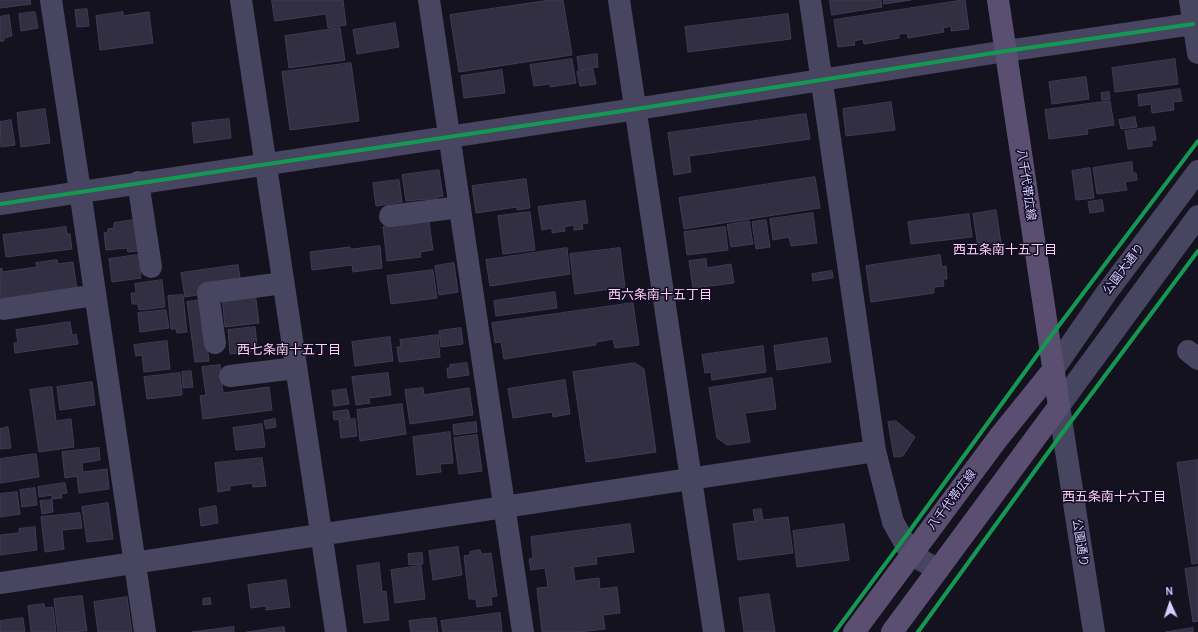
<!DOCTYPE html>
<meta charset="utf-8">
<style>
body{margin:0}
#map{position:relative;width:1198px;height:632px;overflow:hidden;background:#14121f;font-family:Karla,sans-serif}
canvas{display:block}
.north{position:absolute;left:1150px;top:584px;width:40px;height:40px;-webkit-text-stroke:3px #110c25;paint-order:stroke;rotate:357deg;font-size:11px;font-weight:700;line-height:16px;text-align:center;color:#d6cfff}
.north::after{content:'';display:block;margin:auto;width:14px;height:18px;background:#d6cfff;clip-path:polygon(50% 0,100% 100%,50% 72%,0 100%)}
</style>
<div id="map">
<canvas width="1198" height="632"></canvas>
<div class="north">N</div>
</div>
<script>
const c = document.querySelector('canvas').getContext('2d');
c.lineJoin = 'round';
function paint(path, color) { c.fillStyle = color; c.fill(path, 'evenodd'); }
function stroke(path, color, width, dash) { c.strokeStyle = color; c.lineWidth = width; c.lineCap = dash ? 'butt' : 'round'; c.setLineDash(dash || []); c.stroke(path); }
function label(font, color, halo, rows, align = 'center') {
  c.font = font + ' Karla,"Noto Sans JP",sans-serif'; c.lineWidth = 3; c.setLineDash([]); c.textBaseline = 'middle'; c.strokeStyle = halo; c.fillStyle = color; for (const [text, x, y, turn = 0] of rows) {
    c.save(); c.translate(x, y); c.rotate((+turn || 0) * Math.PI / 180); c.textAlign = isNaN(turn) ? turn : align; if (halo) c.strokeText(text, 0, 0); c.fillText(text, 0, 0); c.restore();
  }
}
const building = new Path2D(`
 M0 0H30L31 4 0 8Z
 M272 0H343L346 25 328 28 326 14 275 21Z
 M551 0H563L572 55 459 72 450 15Z
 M830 0H881L882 7 832 15Z
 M884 0H911L884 4Z
 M965 0 969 29 951 31V26L943 28 944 32 908 38 907 33 899 34V38L864 44 863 39 854 41 855 45 838 47 834 20Z
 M87 9 89 26 77 27 75 10Z
 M35 12 38 28 21 31 19 14Z
 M123 12V16L149 12 153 43 100 50 96 16Z
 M788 14 791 39 688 52 685 27Z
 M9 15 12 36 4 38V41H0V17Z
 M395 23 399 47 357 54 353 30Z
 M340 28 345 60 289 68 285 36Z
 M597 54 598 67 579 70 577 57Z
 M572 59 576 83 550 87V84L534 86 530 65Z
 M1175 59 1178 84 1115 92 1112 68Z
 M351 63 359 121 290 130 282 72Z
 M593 69 596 84 580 86 577 72Z
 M502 70 505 93 464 98 461 76Z
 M1086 77 1089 99 1052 104 1049 82Z
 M1180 89 1182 101 1173 102 1174 110 1152 113 1151 104 1139 106 1138 95Z
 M1109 92 1110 99 1102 100 1101 93Z
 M1110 101 1114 125 1087 129 1088 134 1049 139 1045 110Z
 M891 102 895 130 846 136 843 109Z
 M45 109 50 143 21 147 17 113Z
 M806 114 810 139 689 156 691 172 674 175 668 133Z
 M1135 117 1137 127 1121 129 1119 120Z
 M229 119 231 138 194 143 192 123Z
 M11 120 15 145 1 147 0 122Z
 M1154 127 1156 140H1152V146L1128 149 1125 131Z
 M1132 162 1133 173H1136L1137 180 1125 182 1127 190 1097 194 1093 168Z
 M1090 168 1094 198 1076 200 1072 171Z
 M439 170 443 196 437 197 438 202 427 204 426 199 406 201 402 175Z
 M815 177 820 208 684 229 679 198Z
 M526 179 530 208 517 210V207L476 213 472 186Z
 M399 180 402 202 376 206 373 183Z
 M1102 200 1104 211 1090 213 1088 202Z
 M585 201 588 223 582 224 583 229 574 230V225L564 227 565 231 552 233V228L542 230 538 207Z
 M996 210 1001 243 978 247 973 214Z
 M530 212 535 250 503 254 498 216Z
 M813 213 817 243 791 246 789 237 773 240 770 219Z
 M969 214 972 237 911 244 908 222Z
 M134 220 138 251 128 252 127 248 106 250 104 233 108 232V229L114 228V223Z
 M766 220 770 247 756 249 752 222Z
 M749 221 753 244 731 247 727 225Z
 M429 222 433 250 420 252 421 257 387 261 383 227Z
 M66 227 67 234H70L72 249 6 257 3 235Z
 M725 227 728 250 687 255 684 232Z
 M380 246 382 268 353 272 352 265 312 270 310 252 350 247V249Z
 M567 248 570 274 490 286 486 260Z
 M620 248 625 287 575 294 570 254Z
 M138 255 141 278 112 282 109 259Z
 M940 255 942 267 946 266 947 279H943L944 286 934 287V293L871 302 866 266Z
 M706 259 707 268 731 264 734 283 693 288 689 261Z
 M57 260 58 264 73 262 77 289 0 301V269L2 268V272L37 267 36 263Z
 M454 263 458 292 439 295 435 266Z
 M238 265 241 284 203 294 185 297 181 273Z
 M433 270 437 298 391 304 387 276Z
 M832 271 833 278 813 281 812 274Z
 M162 280 165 307 139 310 138 304H132L131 293H136L135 284Z
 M255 292 259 323 225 327 222 296Z
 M555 292 557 308 496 316 494 301Z
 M183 295 187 332 177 333 176 329H171L168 296Z
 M201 300 209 361 195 362 187 302Z
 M633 303 639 345 615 348 613 339 596 342V345L504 359 501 342 495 343 492 323Z
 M166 310 169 328 140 332 138 313Z
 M70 322 72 335 76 334 78 344 15 353 14 343H18L16 330Z
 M255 327 257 345 250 346 251 352 230 354 228 330Z
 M461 328 463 344 441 347 439 331Z
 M438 335 440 357 399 362 397 347H401L400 340Z
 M390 337 393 361 355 366 352 342Z
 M827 338 831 362 777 370 774 346Z
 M167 341 170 369 144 372 142 355 136 356 134 345Z
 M763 346 766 372 712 380 711 372 705 373 702 355Z
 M467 363 469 375 448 378 447 368H450V365Z
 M635 363 644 369 656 452 586 462 573 372Z
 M220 365 223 393 269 387 272 410 203 419 200 396 206 395 202 367Z
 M191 371 193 387 183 388 182 372Z
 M180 373 182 395 147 399 144 377Z
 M388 373 391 395 369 398 370 403 356 405 352 377Z
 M772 378 776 409 745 413 750 442 727 445 717 438 709 388Z
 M565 380 570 414 553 417 552 412 513 418 508 389Z
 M92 382 95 405 60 410 57 387Z
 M52 387 56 421 71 419 74 447 39 452 30 390Z
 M423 388 424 395 469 388 473 415 410 424 405 390Z
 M346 389 349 404 334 406 332 391Z
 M402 404 406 434 360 441 357 410Z
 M348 410 350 418 334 420 333 412Z
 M275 419 276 427 266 429 264 421Z
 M355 419 357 436 341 438 339 421Z
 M896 421 915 437 903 456 894 457 888 422Z
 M476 422 477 432 454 435 453 425Z
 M262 424 265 447 236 450 233 428Z
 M8 427 11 448 0 449V429Z
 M450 432 453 463 440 464 441 472 417 475 413 437Z
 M477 435 482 471 459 474 454 438Z
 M99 448 100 460 82 463 83 472 107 469 109 489 79 493 77 476 65 478 62 452Z
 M36 454 39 477 0 483V459Z
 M262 458 266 486 253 487 252 483 230 486V490L218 492 215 463Z
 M1198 460V563L1192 564 1177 463Z
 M65 483 67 493 61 494 62 498 52 499V495L39 497 38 487Z
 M35 488 37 505 22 507 20 490Z
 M17 492 20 514 0 517V494Z
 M52 500 53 512 42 514 40 501Z
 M108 503 113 539 87 542 82 507Z
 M216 506 218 523 201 526 199 509Z
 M761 509 763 520 788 517 793 553 738 560 733 524 755 521 753 510Z
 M80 513 82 528 62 530 64 549 45 552 41 517Z
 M630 524 634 552 596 557 597 564 573 567 575 581 599 578 600 589 617 587 620 613 603 615 605 629 579 632H542L537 588 548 587 545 568 531 570 529 559 533 558 531 537Z
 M844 524 849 560 797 567 793 531Z
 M35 527 37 550 0 555V535L19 533V529Z
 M458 547 462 575 433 580 429 551Z
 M480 550 481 554 491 553 497 596 491 597 492 605 477 607 476 599H469L464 556 470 555V552Z
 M422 553 423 564 409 565 408 554Z
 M379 563 382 592 386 591 389 620 364 623 357 566Z
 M421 566 425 599 395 603 391 570Z
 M1198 567V621L1193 622 1185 569Z
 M286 580 290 607 266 610V606L251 608 248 585Z
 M769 594 775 632H744L739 598Z
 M82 596 87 631 58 632 54 599Z
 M127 597 132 632H98L94 602Z
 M210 598 211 604 203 605V599Z
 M44 604 45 608 53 607 56 632H31L28 606Z
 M500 613 502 632H443L441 621Z
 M23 618 25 632H0V621Z
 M436 618 438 632H411L409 621Z
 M234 627V632H192Z
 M284 627 285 632H247Z
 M1193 628V632H1166Z`);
const minor = new Path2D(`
 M51 0 80 191 145 632
 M241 0 336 632
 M429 0 523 632
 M619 0 714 632
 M810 0 875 451 893 522 911 554 938 570
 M1190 0 1198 53
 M138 182 151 267
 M0 204 636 109 1006 51 1193 24
 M390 216 460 207
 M4 309 95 295
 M215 343 208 293 283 283
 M1188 351 1198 359
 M1053 370 1107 292 1198 171
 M230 376 296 368
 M0 583 875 451
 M1094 632 1059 406 1198 216`);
const major = new Path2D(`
 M854 632 999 437 1053 370
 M892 632 1059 406 998 0`);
const cycleway = new Path2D(`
 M0 204 636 109 1006 51 1193 24
 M835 632 903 540 1048 340 1198 141
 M918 632 1063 432 1198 251`);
const streetNames = [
 ["八千代帯広線",1026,185,82],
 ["公園大通り",1124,269,-53],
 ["八千代帯広線",952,500,-53],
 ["公園通り",1080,543,81]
];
const neighbourhoodNames = [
 ["西五条南十五丁目",1005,250],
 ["西六条南十五丁目",660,295],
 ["西七条南十五丁目",289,350],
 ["西五条南十六丁目",1114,497]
];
paint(building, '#322f42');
stroke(building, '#413b54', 1);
stroke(minor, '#474560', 22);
stroke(major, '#5b4f71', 22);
stroke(cycleway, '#139951', 4);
label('12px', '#d6cfff', '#110c25', streetNames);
label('13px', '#ffd1ed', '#110c25', neighbourhoodNames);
</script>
